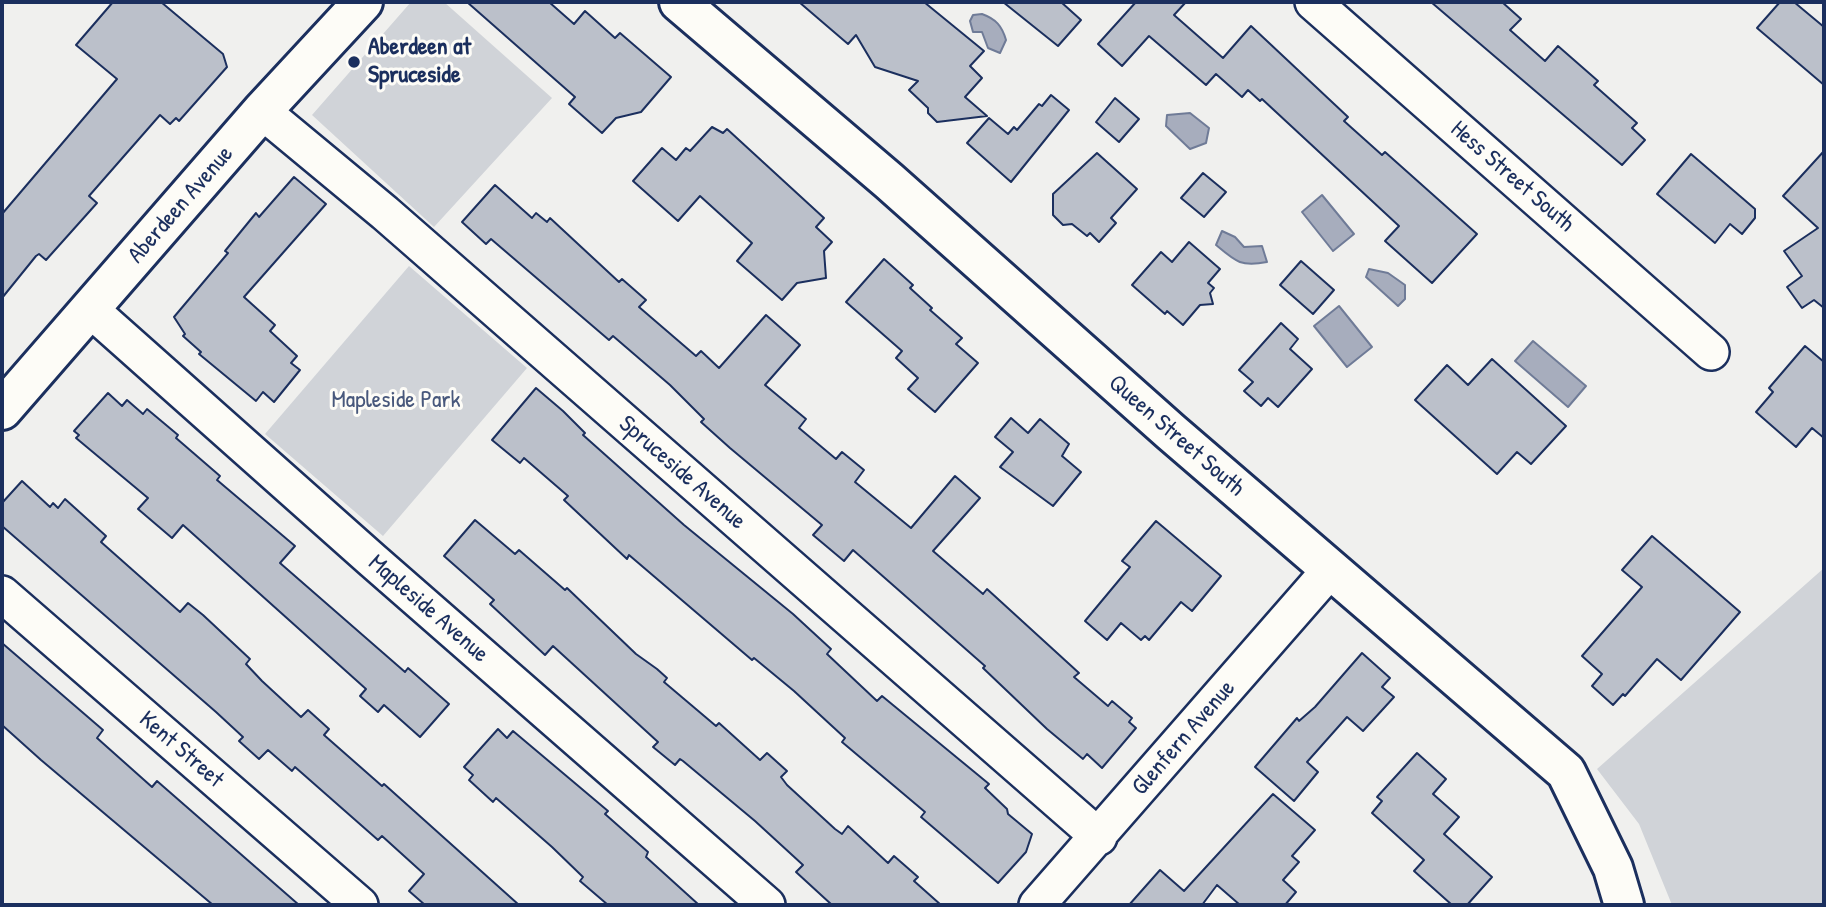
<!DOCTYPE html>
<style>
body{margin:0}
#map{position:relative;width:1826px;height:907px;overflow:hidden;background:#f0f0ee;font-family:"Patrick Hand",sans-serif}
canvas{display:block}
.frame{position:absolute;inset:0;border:4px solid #1b2f5e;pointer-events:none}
</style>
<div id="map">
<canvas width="1826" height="907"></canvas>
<div class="frame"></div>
</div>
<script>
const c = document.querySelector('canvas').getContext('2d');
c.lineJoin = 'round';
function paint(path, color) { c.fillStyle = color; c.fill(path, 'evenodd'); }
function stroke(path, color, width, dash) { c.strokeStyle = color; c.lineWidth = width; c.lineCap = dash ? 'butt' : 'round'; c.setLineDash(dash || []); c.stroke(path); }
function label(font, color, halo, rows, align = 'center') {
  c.font = font + ' "Patrick Hand",sans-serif'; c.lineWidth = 6; c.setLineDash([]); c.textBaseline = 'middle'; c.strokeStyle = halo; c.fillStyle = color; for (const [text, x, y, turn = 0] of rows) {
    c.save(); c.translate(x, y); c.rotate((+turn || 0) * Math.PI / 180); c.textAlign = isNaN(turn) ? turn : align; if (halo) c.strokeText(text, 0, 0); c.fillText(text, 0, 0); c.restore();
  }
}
const green = new Path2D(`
 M411 2H444L552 98 434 227 312 115Z
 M409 266 527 368 383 536 265 434Z
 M1824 568V905H1672L1639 824 1597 769Z`);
const water = new Path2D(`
 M982 14C996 19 1002 26 1006 40L1000 53 988 48 982 32H973L970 21 973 15Z
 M1190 113 1209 128 1206 143 1190 149 1166 126 1167 115Z
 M1322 195 1354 234 1333 251 1302 212Z
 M1222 231 1235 237 1244 247 1262 246 1267 262C1241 267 1236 262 1216 245Z
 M1369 269 1388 273 1405 285V299L1398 306 1366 277Z
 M1339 306 1372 347 1347 367 1314 326Z
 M1533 341 1586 386 1568 407 1515 361Z`);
const building = new Path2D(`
 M113 2H161L223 54 227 67 179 121 176 118 170 124 160 115 89 196 97 203 46 260 39 254 36 256 2 298V214L117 79 76 45Z
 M467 2H549L574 24 585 11 615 38 620 33 671 77 641 112 616 118 602 133 569 104 575 97Z
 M799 2H924L984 51 970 66 982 78 965 97 987 116 937 122 928 113V108L909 90 918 81 875 67 856 35 848 44Z
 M1003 2H1061L1081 20 1058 46Z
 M1136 2H1186L1174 15 1223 58 1251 26 1348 117 1344 121 1382 155 1385 152 1477 234 1432 283 1385 241 1399 226 1262 99 1260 101 1248 90 1242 97 1216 74 1206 85 1149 36 1122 66 1098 44Z
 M1431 2H1502L1521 19 1510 30 1545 61 1558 46 1598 81 1594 85 1637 123 1632 128 1645 140 1622 165Z
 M1780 2H1794L1824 27V85L1757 28Z
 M1051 95 1069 110 1011 182 967 143 989 118 1008 134 1014 127 1017 130 1039 104 1042 106Z
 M1115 98 1139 119 1119 142 1096 122Z
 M712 127 723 133 727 129 824 218 816 227 832 242 824 251 826 278 797 283 782 300 737 261 752 243 700 196 678 221 633 181 662 148 676 160 686 148 690 151Z
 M1824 151V308L1814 300 1802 308 1787 287 1802 276 1784 251 1818 228 1783 196Z
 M1097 153 1137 189 1111 218 1116 223 1099 242 1090 233 1087 236 1072 224 1063 225 1053 215V194Z
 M1691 154 1755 209V218L1742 234 1730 224 1715 243 1657 194Z
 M1203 173 1226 192 1204 217 1181 198Z
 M294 177 326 204 244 297 275 325 270 331 297 356 291 363 300 370 274 402 263 392 256 401 199 354 201 352 183 336 185 334 174 317 228 253 225 251 256 213 259 217Z
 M495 185 532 218 536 213 547 222 550 218 619 282 622 279 646 300 639 307 696 356 701 351 719 368 766 315 800 345 765 385 806 419 799 428 836 459 842 452 864 470 855 482 911 528 955 476 980 498 933 551 983 594 987 589 1079 673 1074 677 1108 706 1112 701 1132 718 1129 722 1136 728 1102 768 1087 754 1083 759 1047 729 983 668 985 666 853 550 844 561 813 535 822 525 730 448 701 422 704 419 670 385 613 336 609 340 491 239 486 244 462 222Z
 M1189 242 1220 269 1208 283 1214 288 1210 293 1213 304 1200 305 1183 325 1167 311 1165 314 1132 285 1161 252 1172 262Z
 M884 259 913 285 910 288 932 308 930 310 962 338 956 344 978 363 935 412 908 389 918 378 896 358 902 351 846 302Z
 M1301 261 1334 290 1313 314 1280 285Z
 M1281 323 1298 339 1290 349 1312 369 1278 407 1268 398 1261 406 1244 391 1253 382 1239 370Z
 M1805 346 1824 362V438L1812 428 1796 447 1756 412 1773 392 1769 388Z
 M1492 359 1566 426 1531 464 1517 452 1497 474 1415 400 1447 365 1468 385Z
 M536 388 563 411 585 433 583 435 684 525 793 614 831 649 827 654 877 701 882 696 989 784 985 788 1007 809 1008 814 1032 834 1026 852 998 883 921 817 925 812 842 742 845 738 794 691 754 658 752 660 629 555 627 559 564 500 568 496 524 458 520 463 492 440Z
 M108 393 122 406 127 400 143 414 147 409 178 435 176 438 220 476 217 480 295 546 280 563 405 672 408 668 449 704 420 737 384 705 378 712 360 696 366 689 183 525 172 538 138 509 148 498 76 438 79 435 74 431Z
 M1011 418 1028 433 1040 419 1069 444 1062 456 1081 472 1053 506 1000 467 1013 452 995 437Z
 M22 481 50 507 53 503 58 508 65 499 106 536 101 542 180 612 188 603 203 615 250 659 246 664 262 681 301 717 308 710 329 729 324 735 382 786 384 784 519 905H425L409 891 424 874 382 836 378 840 295 767 292 771 268 750 259 759 239 741 243 737 216 712 2 526V503Z
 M475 520 515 554 519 550 565 590 567 588 636 654 657 669 667 678 664 682 716 726 719 723 760 760 767 753 787 771 781 777 787 785 835 829 842 834 848 826 888 863 894 856 918 877 914 881 941 905H832L796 872 803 865 755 821 683 761 680 759 675 765 653 747 658 742 553 646 545 655 490 604 494 600 444 556Z
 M1156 521 1221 576 1192 611 1181 602 1149 640 1145 636 1141 640 1121 623 1107 640 1085 621 1130 567 1122 561Z
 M1652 536 1740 612 1681 680 1657 659 1625 696 1623 694 1613 705 1592 686 1602 674 1582 656 1642 587 1622 570Z
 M2 643 103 730 97 738 152 787 157 781 299 905H213L41 760 2 725Z
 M1362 653 1390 678 1382 687 1394 697 1363 731 1347 717 1307 762 1318 772 1294 801 1255 767 1297 718 1299 721 1315 707Z
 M498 729 507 738 513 731 608 811 605 814 648 852 646 857 699 905H608L580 881 583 877 552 847 496 798 493 802 469 780 473 775 464 767Z
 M1417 753 1446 779 1433 794 1459 817 1444 834 1492 877 1467 905H1452L1414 871 1424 860 1372 813 1382 801 1377 797Z
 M1273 794 1315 830 1292 856 1299 862 1283 880 1296 892 1285 905H1240L1217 885 1202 905H1129L1160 870 1184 891Z`);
const minor = new Path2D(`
 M1313 2 1711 352
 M262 111 385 213 1099 837
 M91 310 371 559 767 905
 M2 594 360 905
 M1037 905 1330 570`);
const major = new Path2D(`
 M679 2 889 181 1171 432 1566 772 1613 868 1624 905
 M2 410 262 111 363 2`);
const markers = [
 [354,62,7,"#1b2f5e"]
];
const poiNames = [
 ["Aberdeen at",368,48],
 ["Spruceside",368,76]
];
const streetNames = [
 ["Hess Street South",1512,177,41],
 ["Aberdeen Avenue",181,205,-49],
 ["Queen Street South",1176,436,41],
 ["Spruceside Avenue",682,473,41],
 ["Mapleside Avenue",428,609,41],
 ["Glenfern Avenue",1184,738,-49],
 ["Kent Street",181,750,41]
];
const parkNames = [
 ["Mapleside Park",396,401]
];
paint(green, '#d0d3d8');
paint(water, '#a7adbd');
stroke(water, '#6f7b97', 2);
paint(building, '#bbc0ca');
stroke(building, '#1b2f5e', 2);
stroke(minor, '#1b2f5e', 40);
stroke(major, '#1b2f5e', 44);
stroke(minor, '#fdfcf7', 35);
stroke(major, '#fdfcf7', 38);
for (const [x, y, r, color] of markers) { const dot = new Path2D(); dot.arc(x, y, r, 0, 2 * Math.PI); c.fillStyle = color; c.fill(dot); stroke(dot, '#fdfcf7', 2.5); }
label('bold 24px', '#1b2f5e', '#fdfcf7', poiNames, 'left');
label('24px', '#1b2f5e', '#fdfcf7', streetNames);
label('24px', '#48587c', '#fdfcf7', parkNames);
</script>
